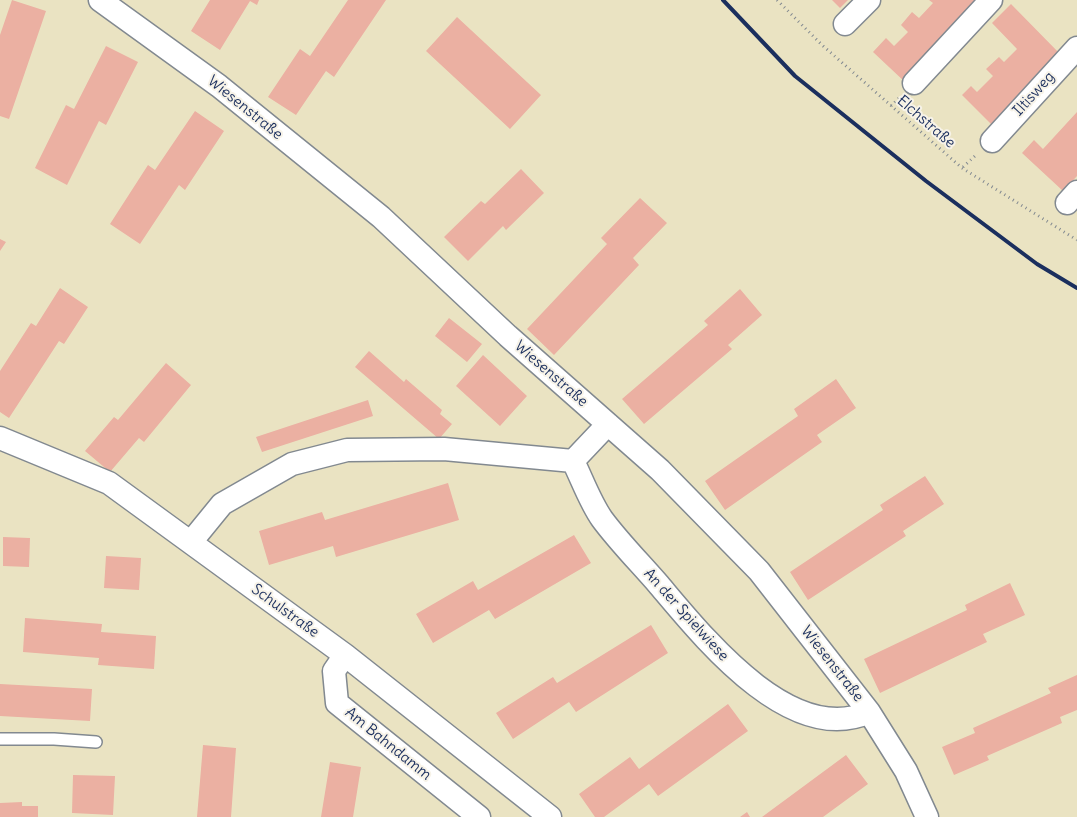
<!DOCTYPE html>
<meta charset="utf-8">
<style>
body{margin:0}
canvas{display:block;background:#eae3c2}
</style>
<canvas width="1077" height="817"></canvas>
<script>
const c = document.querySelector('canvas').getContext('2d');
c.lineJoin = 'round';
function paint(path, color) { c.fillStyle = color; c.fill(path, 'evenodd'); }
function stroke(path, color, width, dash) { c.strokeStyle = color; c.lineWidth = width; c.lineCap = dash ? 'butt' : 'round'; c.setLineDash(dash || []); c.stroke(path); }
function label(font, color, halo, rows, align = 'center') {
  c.font = font + ' Delius,sans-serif'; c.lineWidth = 4; c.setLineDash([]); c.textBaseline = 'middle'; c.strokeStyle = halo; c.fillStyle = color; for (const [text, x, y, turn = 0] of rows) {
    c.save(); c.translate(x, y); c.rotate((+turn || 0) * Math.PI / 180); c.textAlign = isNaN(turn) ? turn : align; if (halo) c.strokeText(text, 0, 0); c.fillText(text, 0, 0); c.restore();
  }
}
const building = new Path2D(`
 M12 0 46 11 9 119 0 116V35Z
 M210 0H259L257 5 250 1 220 50 191 31Z
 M348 0H386L334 77 326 71 296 115 268 97 300 49 310 56Z
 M832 0H848L840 8Z
 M929 0H983L906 83 873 52 886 38 894 46 908 32 901 25 912 12 919 18 933 3Z
 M1011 4 1063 57 993 126 962 95 971 86 977 92 993 76 986 69 999 57 1004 62 1017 49 992 23Z
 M457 17 541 95 510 129 426 51Z
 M106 46 138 62 106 125 99 121 67 185 35 168 66 105 74 109Z
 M195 111 224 131 185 190 179 185 140 244 110 224 148 165 155 170Z
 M1077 112V176L1063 191 1022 153 1034 140 1043 149Z
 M521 169 544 193 506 230 503 226 468 261 444 237 481 201 485 204Z
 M640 198 667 223 633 258 639 265 554 355 527 329 607 244 601 238Z
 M0 239 6 242 0 251Z
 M60 288 88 307 64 344 59 341 9 418 0 412V371L31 323 36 326Z
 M740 289 762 315 728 345 732 349 644 424 622 399 708 325 704 321Z
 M449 318 482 344 467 362 435 336Z
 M369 351 404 382 406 379 442 410 440 414 452 424 439 439 355 367Z
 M483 355 527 396 500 426 456 386Z
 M166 363 191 385 144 442 139 438 110 472 85 451 114 417 118 420Z
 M836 379 856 408 817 435 822 442 725 510 705 481 798 416 794 409Z
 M368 400 373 416 262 452 256 437Z
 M925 476 944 504 903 531 906 536 808 600 790 572 883 510 880 505Z
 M448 483 459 520 336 557 333 546 269 565 259 531 322 512 325 520Z
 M574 535 591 563 495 619 489 610 433 643 416 614 473 581 478 590Z
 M3 537 30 538 29 567 3 566Z
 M106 556 141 558 139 590 104 588Z
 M1010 583 1025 615 983 634 987 642 880 693 864 659 967 610 965 605Z
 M25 618 102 624 101 632 156 636 154 669 98 665 99 658 23 652Z
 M651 625 668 653 576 712 569 702 513 739 496 713 553 677 557 683Z
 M1077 675V710L1060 717 1062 723 987 756 989 760 954 775 942 747 975 733 973 728 1051 693 1048 688Z
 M0 684 92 689 90 721 0 716Z
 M728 704 748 731 658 796 649 784 604 817H595L579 794 630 757 639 769Z
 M203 745 236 748 231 817H197Z
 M846 755 868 784 823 817H762Z
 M330 762 361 767 353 817H321Z
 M73 775 115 776 113 815 72 813Z
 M22 802V806H38V817H0V803Z
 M747 812 750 817H740Z`);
const path = new Path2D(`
 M777 0 822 45 962 168 1077 240
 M891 106 899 98
 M963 167 976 155`);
const lane = new Path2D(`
 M0 739H54L96 742`);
const street = new Path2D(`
 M100 0 219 86 381 217 508 336 660 470 759 571 869 712 906 771 927 817
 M845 24 869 0
 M914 83 991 0
 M992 141 1077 48
 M1067 203 1077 192
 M0 438 109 483 345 655 550 817
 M573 461 608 424
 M191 542 222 504 292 464 347 450 444 449 573 461C582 479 590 502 602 519 619 542 640 563 659 585 703 637 791 748 869 712
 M345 655 334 671 337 703 479 817`);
const rail = new Path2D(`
 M723 0 795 76 926 181 1037 264 1077 288`);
const streetNames = [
 ["Iltisweg",1034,94,-48],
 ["Wiesenstraße",245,108,39],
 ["Elchstraße",926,122,41],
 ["Wiesenstraße",551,374,41],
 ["Schulstraße",285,611,36],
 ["An der Spielwiese",686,615,48],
 ["Wiesenstraße",832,664,52],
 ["Am Bahndamm",388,744,39]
];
paint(building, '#ebb0a2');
stroke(lane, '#828990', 14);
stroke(street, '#828990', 25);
stroke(path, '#828990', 3, [1, 4]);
stroke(lane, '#fff', 11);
stroke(street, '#fff', 22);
stroke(rail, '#1b2f5e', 4);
label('15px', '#1b2f5e', '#f7f3e8', streetNames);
</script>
